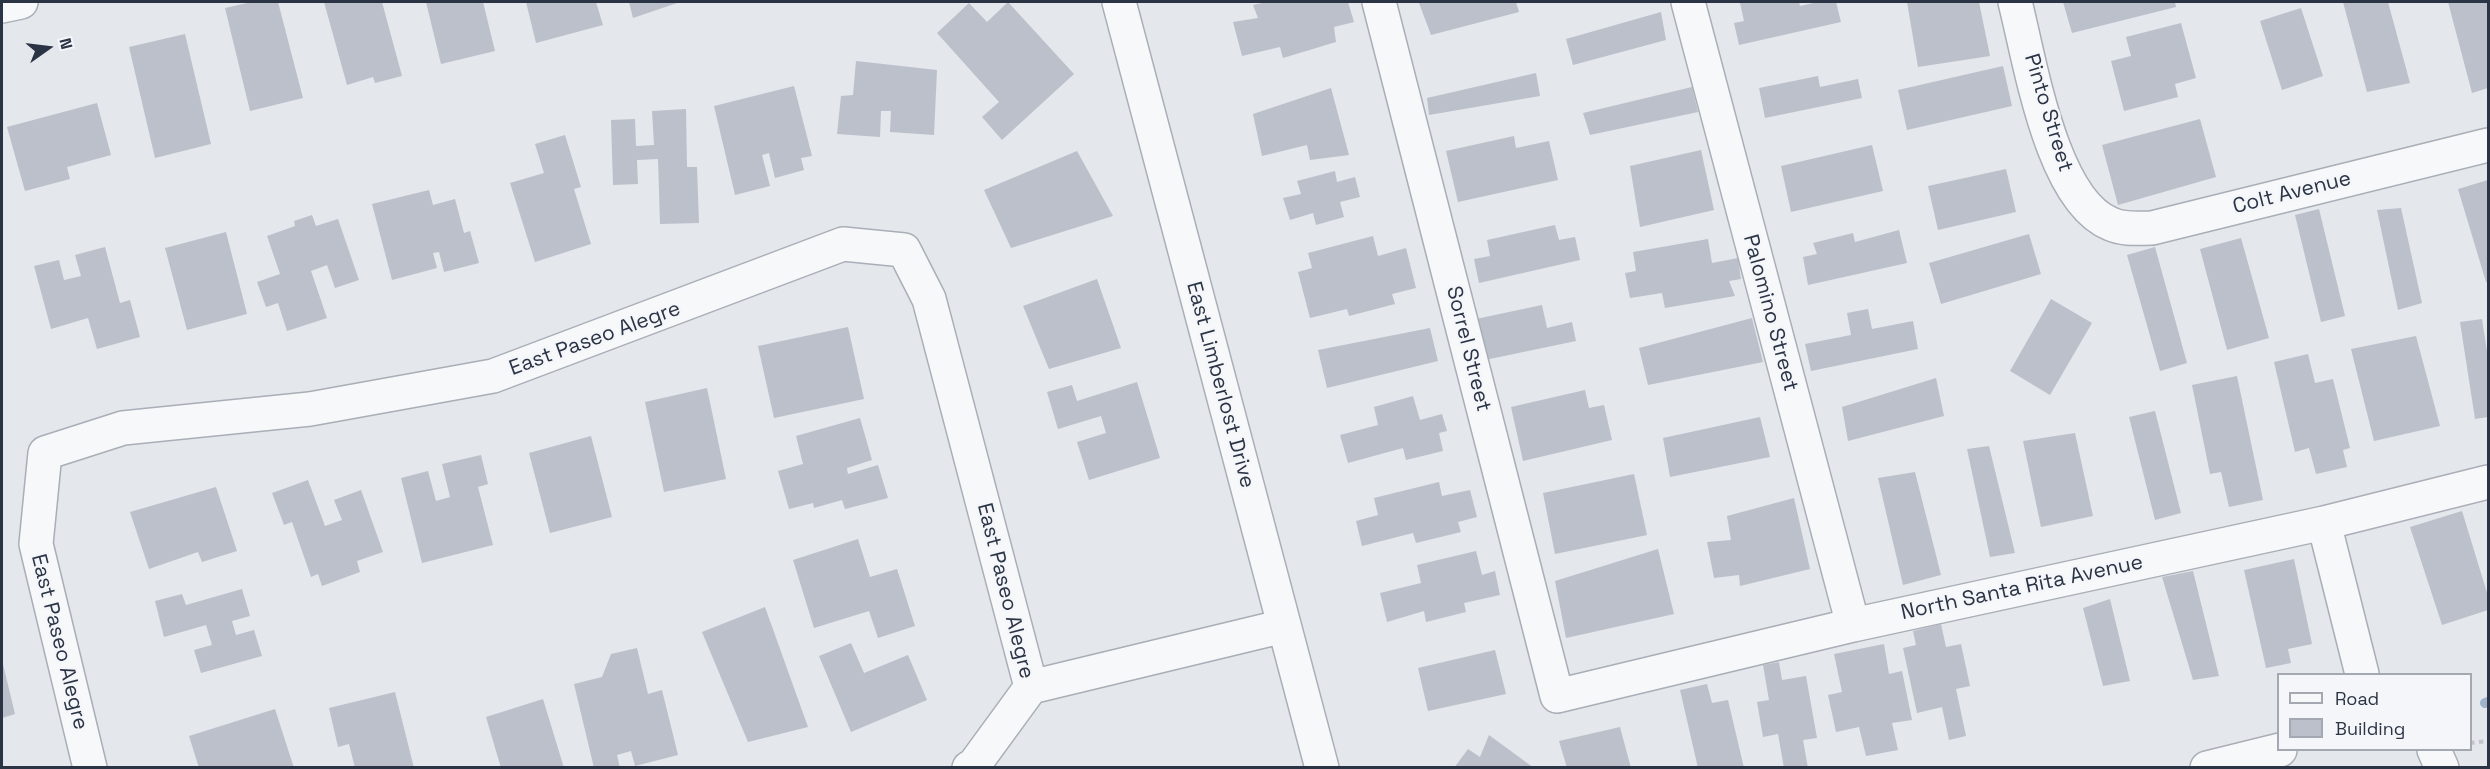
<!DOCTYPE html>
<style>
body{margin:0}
#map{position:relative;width:2490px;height:769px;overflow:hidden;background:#e4e7ec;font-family:"Space Grotesk",sans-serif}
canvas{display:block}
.frame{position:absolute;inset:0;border:3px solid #2b3445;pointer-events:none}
.legend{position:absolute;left:2277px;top:673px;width:195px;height:78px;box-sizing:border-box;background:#f4f6f9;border:2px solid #a4a8b1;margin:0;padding:8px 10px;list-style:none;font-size:18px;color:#2b3445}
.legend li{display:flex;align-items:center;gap:12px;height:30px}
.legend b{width:30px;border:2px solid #a4a8b1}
.north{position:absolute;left:18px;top:18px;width:60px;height:60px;-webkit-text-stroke:4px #f4f6f9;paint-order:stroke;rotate:76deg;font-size:16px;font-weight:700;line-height:24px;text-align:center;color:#2b3445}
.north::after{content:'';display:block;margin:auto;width:21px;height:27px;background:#2b3445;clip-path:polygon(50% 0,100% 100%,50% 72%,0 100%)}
</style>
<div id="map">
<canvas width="2490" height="769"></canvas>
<div class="frame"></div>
<ul class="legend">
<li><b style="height:8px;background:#f7f8fa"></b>Road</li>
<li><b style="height:16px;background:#bbc0ca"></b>Building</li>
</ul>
<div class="north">N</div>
</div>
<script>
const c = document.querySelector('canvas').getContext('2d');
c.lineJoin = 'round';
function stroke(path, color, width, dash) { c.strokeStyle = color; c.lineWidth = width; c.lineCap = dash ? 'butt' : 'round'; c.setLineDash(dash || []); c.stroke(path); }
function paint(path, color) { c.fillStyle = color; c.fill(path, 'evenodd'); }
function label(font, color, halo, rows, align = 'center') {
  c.font = font + ' "Space Grotesk",sans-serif'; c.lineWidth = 5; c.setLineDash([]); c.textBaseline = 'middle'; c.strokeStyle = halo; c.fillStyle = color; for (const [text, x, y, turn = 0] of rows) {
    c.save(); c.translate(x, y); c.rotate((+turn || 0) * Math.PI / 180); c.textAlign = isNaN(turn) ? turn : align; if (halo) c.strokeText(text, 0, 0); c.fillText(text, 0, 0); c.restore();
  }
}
const stream = new Path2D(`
 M2485 703 2488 702`);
const building = new Path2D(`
 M252 2H278L303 98 250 111 225 8Z
 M324 2H382L402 76 375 83 373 77 347 85Z
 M426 2H483L495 51 441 64Z
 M526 2H596L603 25 536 43Z
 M629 2H680L633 18Z
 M1008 2 1074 74 1002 140 982 117 999 102 937 33 969 3 987 22Z
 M1267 2H1348L1354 22 1334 27 1336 42 1283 58 1280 47 1242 56 1233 22 1258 18 1253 5Z
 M1423 2H1516L1519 12 1431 35 1419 3Z
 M1747 2H1799L1800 6 1818 2H1836L1841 22 1739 45 1734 23 1744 21 1740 3Z
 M1907 2H1979L1990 56 1918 67Z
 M2063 2H2175L2176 7 2072 33Z
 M2343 2H2388L2410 83 2367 92Z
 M2448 2H2488V88L2472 93Z
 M2301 8 2323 76 2282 90 2260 21Z
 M1661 12 1666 40 1573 65 1566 39Z
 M2181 23 2196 78 2175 84 2178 97 2124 111 2111 61 2131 56 2126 37Z
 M185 34 211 144 155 158 129 47Z
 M856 61 937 70 934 135 890 132 891 111H881L880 137 837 134 841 96 853 95Z
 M2003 66 2012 106 1907 130 1898 90Z
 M1536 73 1540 96 1429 115 1427 98Z
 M1818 76 1820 87 1858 79 1862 98 1765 118 1759 88Z
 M794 86 812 156 801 158 804 170 775 178 769 153 762 155 770 186 735 195 714 106Z
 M1692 87 1698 112 1590 135 1583 113Z
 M1331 88 1349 155 1310 160 1307 145 1262 156 1253 114Z
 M97 103 111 155 67 167 70 179 25 191 7 127Z
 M686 109 687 167H697L699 223 660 224 658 159 637 160 638 184 613 185 611 120 635 119 636 146 654 145 652 111Z
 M2200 119 2216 177 2118 205 2102 145Z
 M565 135 581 187 574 189 591 244 535 262 510 183 544 173 535 144Z
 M1514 136 1516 148 1549 141 1558 180 1458 202 1446 151Z
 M1872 145 1883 191 1791 212 1781 166Z
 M1701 150 1714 210 1640 227 1630 166Z
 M1077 151 1113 216 1011 248 984 190Z
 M2006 169 2016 212 1938 230 1928 186Z
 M1335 171 1337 182 1355 177 1360 197 1340 202 1344 217 1316 225 1313 213 1290 220 1283 198 1301 194 1297 181Z
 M2488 180V281L2486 282 2458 189Z
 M429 190 433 205 455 199 464 233 470 231 479 263 444 272 439 252 433 253 437 268 392 280 372 204Z
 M2401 208 2422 303 2398 310 2377 210Z
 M2319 209 2345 316 2321 322 2295 215Z
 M312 215 316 226 338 219 359 280 335 288 327 265 311 271 327 318 287 331 278 303 266 307 257 282 280 274 267 236 295 226 294 221Z
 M1555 225 1559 240 1575 237 1580 260 1479 283 1474 259 1490 256 1487 240Z
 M1899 230 1907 263 1808 285 1803 257 1817 254 1813 243 1853 233 1855 242Z
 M226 232 247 314 187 330 165 248Z
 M2029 234 2041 274 1941 304 1929 263Z
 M1373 236 1378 256 1406 248 1416 288 1392 294 1395 304 1349 316 1347 309 1310 318 1298 272 1312 268 1308 253Z
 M2241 238 2269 338 2227 350 2200 249Z
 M1708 239 1712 263 1738 258 1741 279 1729 281 1735 296 1665 308 1662 293 1630 298 1625 273 1636 271 1633 252Z
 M105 247 120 303 130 300 140 337 97 349 88 318 51 329 34 266 59 260 64 280 81 276 75 255Z
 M2155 247 2187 363 2160 371 2127 255Z
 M1097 279 1121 348 1049 369 1023 306Z
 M2051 299 2092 323 2050 395 2010 371Z
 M1542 305 1547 328 1572 322 1576 341 1485 360 1476 319Z
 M1868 309 1872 329 1913 321 1918 349 1811 371 1805 344 1851 335 1847 313Z
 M1752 318 1763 362 1648 385 1639 348Z
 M2482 319 2488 358V417L2475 419 2460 322Z
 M848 327 864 399 774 418 758 346Z
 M1430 328 1438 361 1327 388 1318 350Z
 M2416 336 2440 426 2374 441 2351 349Z
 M2308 354 2315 383 2333 379 2350 448 2343 450 2347 467 2316 474 2309 448 2295 452 2274 362Z
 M2237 376 2263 500 2229 507 2221 472 2210 474 2192 385Z
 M1936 378 1944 416 1848 441 1842 407Z
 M1137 382 1160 458 1089 480 1077 442 1106 433 1101 416 1058 429 1047 392 1072 385 1077 401Z
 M707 388 726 479 664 492 645 402Z
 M1585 390 1589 408 1604 405 1612 440 1523 461 1511 407Z
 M1413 396 1420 420 1442 414 1447 431 1439 433 1443 451 1406 460 1403 448 1348 463 1340 435 1378 425 1374 407Z
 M2155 411 2181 513 2155 520 2129 417Z
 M1760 417 1770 457 1670 477 1663 438Z
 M860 418 872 460 847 468 848 474 878 465 888 498 845 509 842 500 814 508 813 503 789 509 778 471 803 464 796 436Z
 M2075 433 2093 516 2041 527 2023 441Z
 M591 436 612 517 550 533 529 453Z
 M1989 446 2015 553 1990 557 1967 449Z
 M481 455 488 484 478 487 493 545 422 563 401 478 428 471 436 501 450 497 442 464Z
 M1915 472 1941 575 1903 585 1878 478Z
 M1634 474 1647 535 1555 554 1543 493Z
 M308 480 325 526 342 520 334 500 361 490 383 552 357 561 360 572 322 586 318 574 311 577 292 522 284 525 272 493Z
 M1439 482 1442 496 1470 490 1477 517 1458 522 1461 532 1416 543 1413 533 1362 546 1356 521 1378 515 1374 498Z
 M216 487 237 551 202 562 198 552 149 569 130 512Z
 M1794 498 1810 569 1740 586 1739 575 1714 578 1707 542 1731 540 1727 516Z
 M2462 511 2488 596V610L2442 625 2410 527Z
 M858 539 870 577 897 569 915 626 878 638 869 611 814 628 793 560Z
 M1658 549 1674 614 1566 638 1555 581Z
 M1476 551 1482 575 1495 571 1500 595 1464 603 1466 612 1426 622 1424 611 1387 622 1380 593 1421 583 1417 565Z
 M2294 559 2312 644 2288 649 2291 663 2266 668 2244 570Z
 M2193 571 2219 676 2193 680 2162 577Z
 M242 589 250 616 232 621 236 635 254 630 262 656 201 673 194 650 212 645 206 625 164 637 155 601 182 594 186 605Z
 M2110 599 2130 681 2103 686 2083 608Z
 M765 607 808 727 748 742 702 632Z
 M1941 624 1946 647 1961 644 1970 686 1956 689 1966 736 1949 740 1942 707 1917 713 1903 648 1916 645 1913 631Z
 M851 643 864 673 908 655 927 700 851 732 819 656Z
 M1884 644 1889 674 1902 671 1912 720 1892 723 1898 750 1866 756 1859 727 1836 732 1828 695 1842 692 1834 654Z
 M637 648 648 694 662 690 678 755 635 766 631 751 617 755 620 768H594L574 684 602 677 611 654Z
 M1495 650 1506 694 1428 711 1418 668Z
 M2 660 15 714 2 718Z
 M1779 662 1782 680 1806 676 1817 738 1803 740 1808 768H1784L1778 734 1763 737 1757 702 1769 700 1763 665Z
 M1707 684 1712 703 1728 700 1744 768H1698L1680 690Z
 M395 692 414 768H355L349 744 338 747 329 708Z
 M543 699 564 768H501L486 717Z
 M275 709 294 768H199L189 736Z
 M1620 727 1631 768H1567L1559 741Z
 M1489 735 1534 768H1454L1468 749 1480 757Z`);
const path = new Path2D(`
 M2470 743 2488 741`);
const minor = new Path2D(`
 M1119 2 1322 768
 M1379 2 1557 696 1853 625 2324 523 2488 482
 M1688 2 1853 625
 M2015 2C2030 60 2051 200 2111 224 2124 230 2139 228 2152 228L2488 145
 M2 6 21 2
 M2324 523 2362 674
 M1031 687 1284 626
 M2434 750 2442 768
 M90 768 36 544 45 453 123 428 310 409 493 376 843 244 904 250 929 299 1031 687 974 765 969 768
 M2207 768 2280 750`);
const streetNames = [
 ["Pinto Street",2048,113,73],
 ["Colt Avenue",2292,193,-14],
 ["Palomino Street",1770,313,75],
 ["East Paseo Alegre",595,339,-20],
 ["Sorrel Street",1468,349,76],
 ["East Limberlost Drive",1220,385,75],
 ["North Santa Rita Avenue",2022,588,-12],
 ["East Paseo Alegre",1005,591,76],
 ["East Paseo Alegre",59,642,76]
];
stroke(stream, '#9fb4cc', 10);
paint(building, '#bbc0ca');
stroke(minor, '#a9aeb7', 36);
stroke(path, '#c2c5cb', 4, [4.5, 4.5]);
stroke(minor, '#f7f8fa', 33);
label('21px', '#2b3445', '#f4f6f9', streetNames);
</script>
